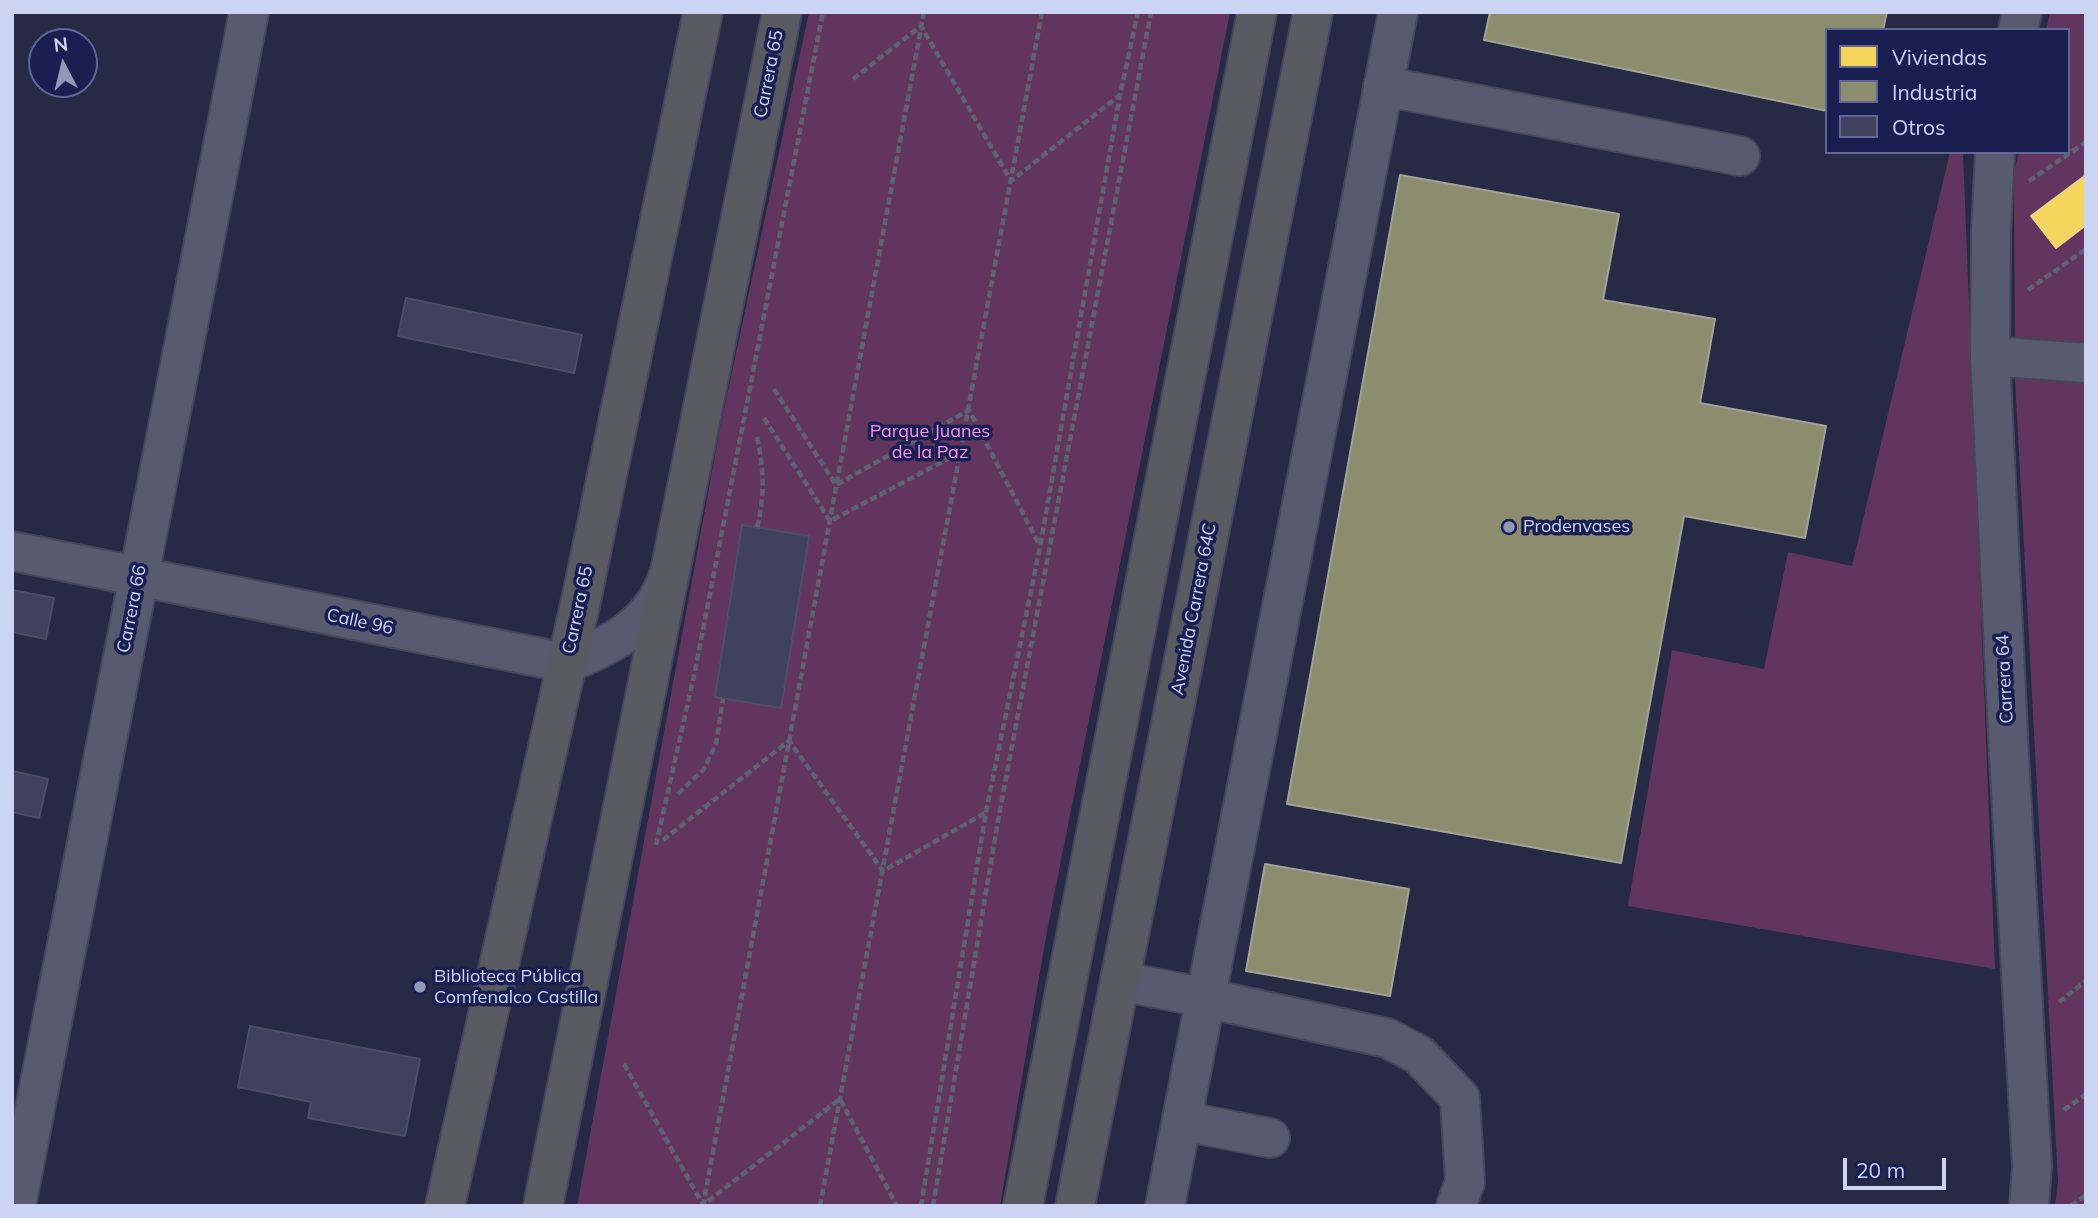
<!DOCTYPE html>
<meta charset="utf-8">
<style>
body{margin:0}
#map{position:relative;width:2098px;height:1218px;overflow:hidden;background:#272a44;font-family:Mulish,sans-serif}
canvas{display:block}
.frame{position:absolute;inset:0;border:14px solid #ccd4f4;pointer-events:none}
.legend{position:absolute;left:1825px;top:28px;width:245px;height:126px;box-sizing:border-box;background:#1a1f51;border:2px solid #616792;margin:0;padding:9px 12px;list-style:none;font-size:21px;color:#ccd4f4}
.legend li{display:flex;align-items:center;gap:14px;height:35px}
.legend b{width:35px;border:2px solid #616792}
.north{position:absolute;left:28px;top:28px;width:70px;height:70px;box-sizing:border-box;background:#1a1f51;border:2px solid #616792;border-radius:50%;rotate:353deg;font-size:19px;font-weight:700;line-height:28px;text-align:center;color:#ccd4f4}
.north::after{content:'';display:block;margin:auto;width:24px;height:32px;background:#9298b6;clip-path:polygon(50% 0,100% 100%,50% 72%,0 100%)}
.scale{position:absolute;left:1843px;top:1158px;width:103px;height:32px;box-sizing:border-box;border:4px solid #ccd4f4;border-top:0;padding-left:9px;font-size:21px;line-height:24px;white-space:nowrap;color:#ccd4f4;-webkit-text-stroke:5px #1a1f51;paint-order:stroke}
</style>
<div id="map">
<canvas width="2098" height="1218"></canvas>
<div class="frame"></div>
<ul class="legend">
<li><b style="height:19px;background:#f6d55c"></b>Viviendas</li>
<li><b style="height:19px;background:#8c8c6e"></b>Industria</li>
<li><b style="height:19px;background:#3f415e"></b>Otros</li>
</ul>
<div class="north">N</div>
<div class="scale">20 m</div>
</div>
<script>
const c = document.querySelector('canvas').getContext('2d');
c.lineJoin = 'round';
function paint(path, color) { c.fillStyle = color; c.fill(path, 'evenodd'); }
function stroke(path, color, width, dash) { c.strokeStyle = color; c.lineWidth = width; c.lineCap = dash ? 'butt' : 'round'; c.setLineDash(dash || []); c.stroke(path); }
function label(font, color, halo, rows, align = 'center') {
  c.font = font + ' Mulish,sans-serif'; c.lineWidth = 7; c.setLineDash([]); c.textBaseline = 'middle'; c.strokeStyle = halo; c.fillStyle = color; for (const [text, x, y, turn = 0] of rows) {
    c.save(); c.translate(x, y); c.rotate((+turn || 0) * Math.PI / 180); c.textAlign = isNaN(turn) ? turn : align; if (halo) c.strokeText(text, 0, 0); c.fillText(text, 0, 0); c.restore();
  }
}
const green = new Path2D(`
 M809 12H1230L1047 931 1000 1206H577L720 428Z
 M2050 12H2086V1206H2055L2058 1181 2015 378 2014 173 2019 152H2068V30H2046Z
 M1950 152H1963L1995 969 1628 906 1672 650 1764 669 1788 552 1852 566Z`);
const homes = new Path2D(`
 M2086 175V225L2056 248 2031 216Z`);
const industry = new Path2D(`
 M1490 12H1887L1883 30H1827V111L1484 40Z
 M1400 175 1619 214 1603 300 1715 319 1700 403 1826 426 1805 538 1684 516 1621 863 1287 804Z
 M1265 864 1409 889 1390 996 1246 971Z`);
const building = new Path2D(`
 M406 298 582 335 574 373 398 336Z
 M742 525 809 536 781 708 715 697Z
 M12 590 54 598 46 639 12 632Z
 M12 771 48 779 39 818 12 812Z
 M250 1026 420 1059 405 1136 308 1118 311 1102 238 1087Z`);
const path = new Path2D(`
 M853 79 921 26 1011 181 1120 95
 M2029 181 2086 142
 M2028 290 2086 249
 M774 389 836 485 969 410 1040 546
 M764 418 830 521 961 452
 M757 437C764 470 765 494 757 528
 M678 794 704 769 716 744 723 699
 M663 840 789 741 883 871 985 813
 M656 845 695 671 823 12
 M2059 1002 2086 981
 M624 1064 703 1205 840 1099 897 1206
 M2064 1110 2086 1094
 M703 1206 924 12
 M820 1206 1042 12
 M921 1206 986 812 1040 547 1120 95 1138 12
 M933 1206 999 815 1151 12
 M2071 1206 2086 1195`);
const minor = new Path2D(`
 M2018 30 2022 12
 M1383 86 1740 156
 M1995 152 1991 232 1990 356 2009 756 2032 1166 2029 1206
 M1990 356 2086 363
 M12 551 567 663C610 646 653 624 668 577
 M1120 981 1206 998 1387 1038 1419 1055 1460 1098 1465 1182 1456 1206
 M1182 1121 1270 1138
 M16 1206 249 12
 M1165 1206 1398 12`);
const major = new Path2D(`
 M445 1206 582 596 703 12
 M543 1206 782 12
 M1023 1206 1257 12
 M1075 1206 1313 12`);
const markers = [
 [1509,527,7,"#9298b6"],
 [420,987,7,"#9298b6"]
];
const streetNames = [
 ["Carrera 65",769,74,-79],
 ["Carrera 66",132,609,-79],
 ["Avenida Carrera 64C",1194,609,-79],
 ["Carrera 65",578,610,-78],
 ["Calle 96",360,622,12],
 ["Carrera 64",2005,679,-93]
];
const parkNames = [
 ["Parque Juanes",930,432],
 ["de la Paz",930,453]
];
const poiNames = [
 ["Prodenvases",1523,527],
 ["Biblioteca Pública",434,977],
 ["Comfenalco Castilla",434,998]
];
paint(green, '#62355e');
paint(homes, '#f6d55c');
stroke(homes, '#e9d58a', 2);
paint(industry, '#8c8c6e');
stroke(industry, '#9fa296', 2);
paint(building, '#3f415e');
stroke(building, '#4b4e65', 2);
stroke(minor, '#44465d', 42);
stroke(major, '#44465d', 42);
stroke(path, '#5f6274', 4.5, [7, 3.5]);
stroke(minor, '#585b70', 38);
stroke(major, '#5a5a63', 38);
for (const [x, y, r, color] of markers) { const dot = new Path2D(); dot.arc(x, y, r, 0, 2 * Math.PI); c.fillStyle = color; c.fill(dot); stroke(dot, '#1a1f51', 2.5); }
label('18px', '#ccd4f4', '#1a1f51', streetNames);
label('18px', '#ff91ea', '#1a1f51', parkNames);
label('18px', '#ccd4f4', '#1a1f51', poiNames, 'left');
</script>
